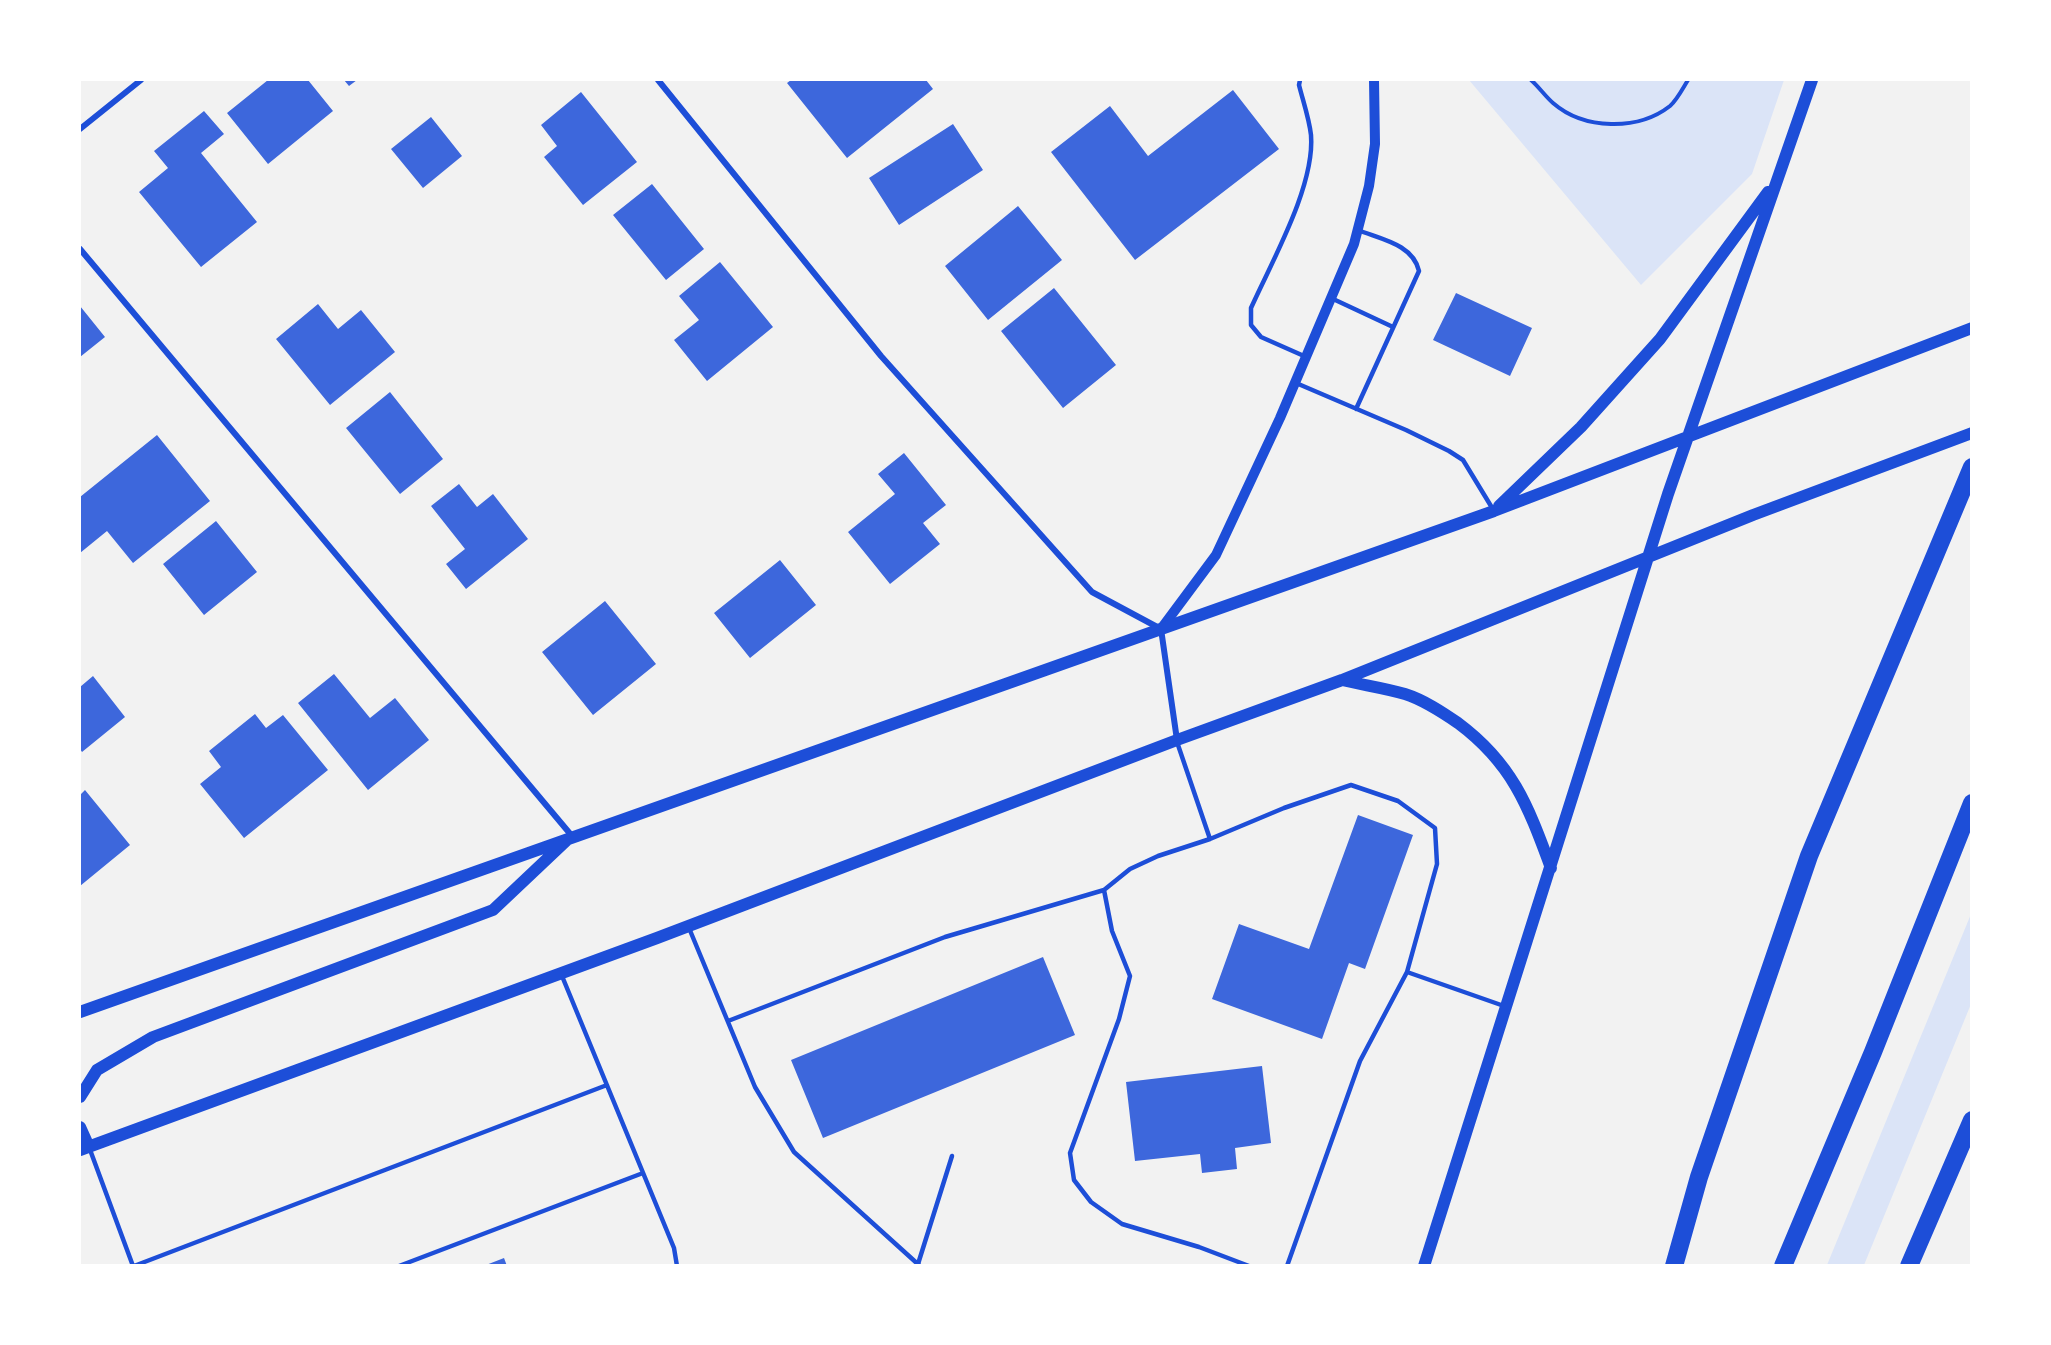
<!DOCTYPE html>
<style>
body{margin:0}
#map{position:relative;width:2051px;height:1345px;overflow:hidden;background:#f2f2f2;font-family:"Source Sans 3",sans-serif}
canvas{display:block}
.frame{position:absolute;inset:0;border:81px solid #fff;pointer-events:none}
</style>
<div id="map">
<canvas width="2051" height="1345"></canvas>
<div class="frame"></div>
</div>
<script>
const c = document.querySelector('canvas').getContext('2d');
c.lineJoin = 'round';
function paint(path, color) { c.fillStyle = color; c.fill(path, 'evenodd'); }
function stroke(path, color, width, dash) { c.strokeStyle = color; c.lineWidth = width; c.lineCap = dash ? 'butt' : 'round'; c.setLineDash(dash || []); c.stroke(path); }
const green = new Path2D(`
 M1469 80H1784L1752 174 1641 285Z
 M1971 914V1004L1864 1265H1827Z`);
const building = new Path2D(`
 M268 80H308L333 111 268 164 227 113Z
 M344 80H357L349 86Z
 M791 80H926L933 89 847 158 787 83Z
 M1233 90 1279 149 1135 260 1051 152 1110 106 1148 156Z
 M581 92 637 162 583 205 544 157 557 146 541 125Z
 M204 111 224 134 201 153 257 222 201 267 139 192 168 168 154 151Z
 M431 117 462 156 423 188 391 149Z
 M953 124 983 170 899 225 869 178Z
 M652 184 704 249 666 280 613 215Z
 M1018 206 1062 260 988 320 945 266Z
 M720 262 773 327 707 381 674 340 699 320 679 296Z
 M1054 288 1116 365 1063 408 1001 331Z
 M1456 293 1532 328 1510 376 1433 340Z
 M318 304 338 329 361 310 395 352 330 405 276 339Z
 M80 306 105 337 80 357Z
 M390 392 443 459 400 494 346 428Z
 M157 435 210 501 133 563 107 531 80 553V497Z
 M904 453 946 505 923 523 940 544 890 584 848 532 895 494 878 474Z
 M459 484 477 507 493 494 528 539 466 589 446 564 465 549 431 506Z
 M216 521 257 572 204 615 163 564Z
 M780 560 816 605 750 658 714 613Z
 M605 601 656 664 593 715 542 652Z
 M334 674 370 718 395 698 429 740 368 790 298 703Z
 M93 676 125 717 82 752 80 749V687Z
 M255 714 266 728 283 715 328 770 244 838 200 784 221 767 209 751Z
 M85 790 130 845 80 886V795Z
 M1358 815 1413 835 1365 969 1349 963 1322 1039 1212 999 1239 924 1309 949Z
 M1043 957 1075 1035 823 1138 791 1060Z
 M1262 1066 1271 1143 1235 1148 1237 1169 1202 1173 1200 1154 1135 1161 1126 1082Z
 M504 1258 507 1266H486V1265Z`);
const path = new Path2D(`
 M1531 80C1539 87 1545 96 1553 103 1584 130 1638 131 1670 106 1677 100 1683 88 1688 80`);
const service = new Path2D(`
 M1300 80 1299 85C1303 101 1309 118 1311 135 1315 186 1272 261 1251 308V325L1261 337 1304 356
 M1331 298 1393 327
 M1296 383 1406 430 1449 451 1463 460 1494 511
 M1356 409 1419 271C1413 244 1380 239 1358 230
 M1177 742 1210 839
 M689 928 755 1087 794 1152 920 1266
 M562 976 674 1248 677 1266
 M728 1021 945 937 1104 890
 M89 1147 133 1266
 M918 1264 952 1156
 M134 1266 607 1085
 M399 1266 643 1173
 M1249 1266 1199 1247 1122 1224 1091 1202 1074 1180 1070 1153 1119 1019 1130 976 1112 931 1104 890 1130 869 1158 856 1210 839 1284 808 1351 785 1398 801 1435 828 1437 864 1407 972 1504 1006
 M1287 1266 1360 1061 1407 972`);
const minor = new Path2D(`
 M658 80 881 356 1092 592 1161 629 1177 740
 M80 129 141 80
 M80 249 572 836`);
const tertiary = new Path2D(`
 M1161 629 1216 555 1280 418 1354 244 1369 186 1375 144 1374 80`);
const secondary = new Path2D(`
 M1499 506 1581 427 1660 339 1768 192
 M1342 680C1363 685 1385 688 1405 694 1424 700 1442 712 1458 723 1513 764 1528 806 1551 868
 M80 1012 1494 511 1972 328
 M80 1097 97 1070 153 1037 493 910 566 841
 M80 1127 89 1147
 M80 1150 657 938 1177 740 1342 680 1753 515 1972 433
 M1424 1266 1668 494 1812 80`);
const motorway = new Path2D(`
 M1674 1266 1699 1177 1809 856 1972 467
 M1783 1266 1873 1052 1972 803
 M1909 1266 1972 1120`);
paint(green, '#dbe4f7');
paint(building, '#3d67dc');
stroke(path, '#1d4ed8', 4);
stroke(service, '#1d4ed8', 4.5);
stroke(minor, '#1d4ed8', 6);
stroke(tertiary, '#1d4ed8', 10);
stroke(secondary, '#1d4ed8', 12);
stroke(motorway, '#1d4ed8', 18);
</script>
